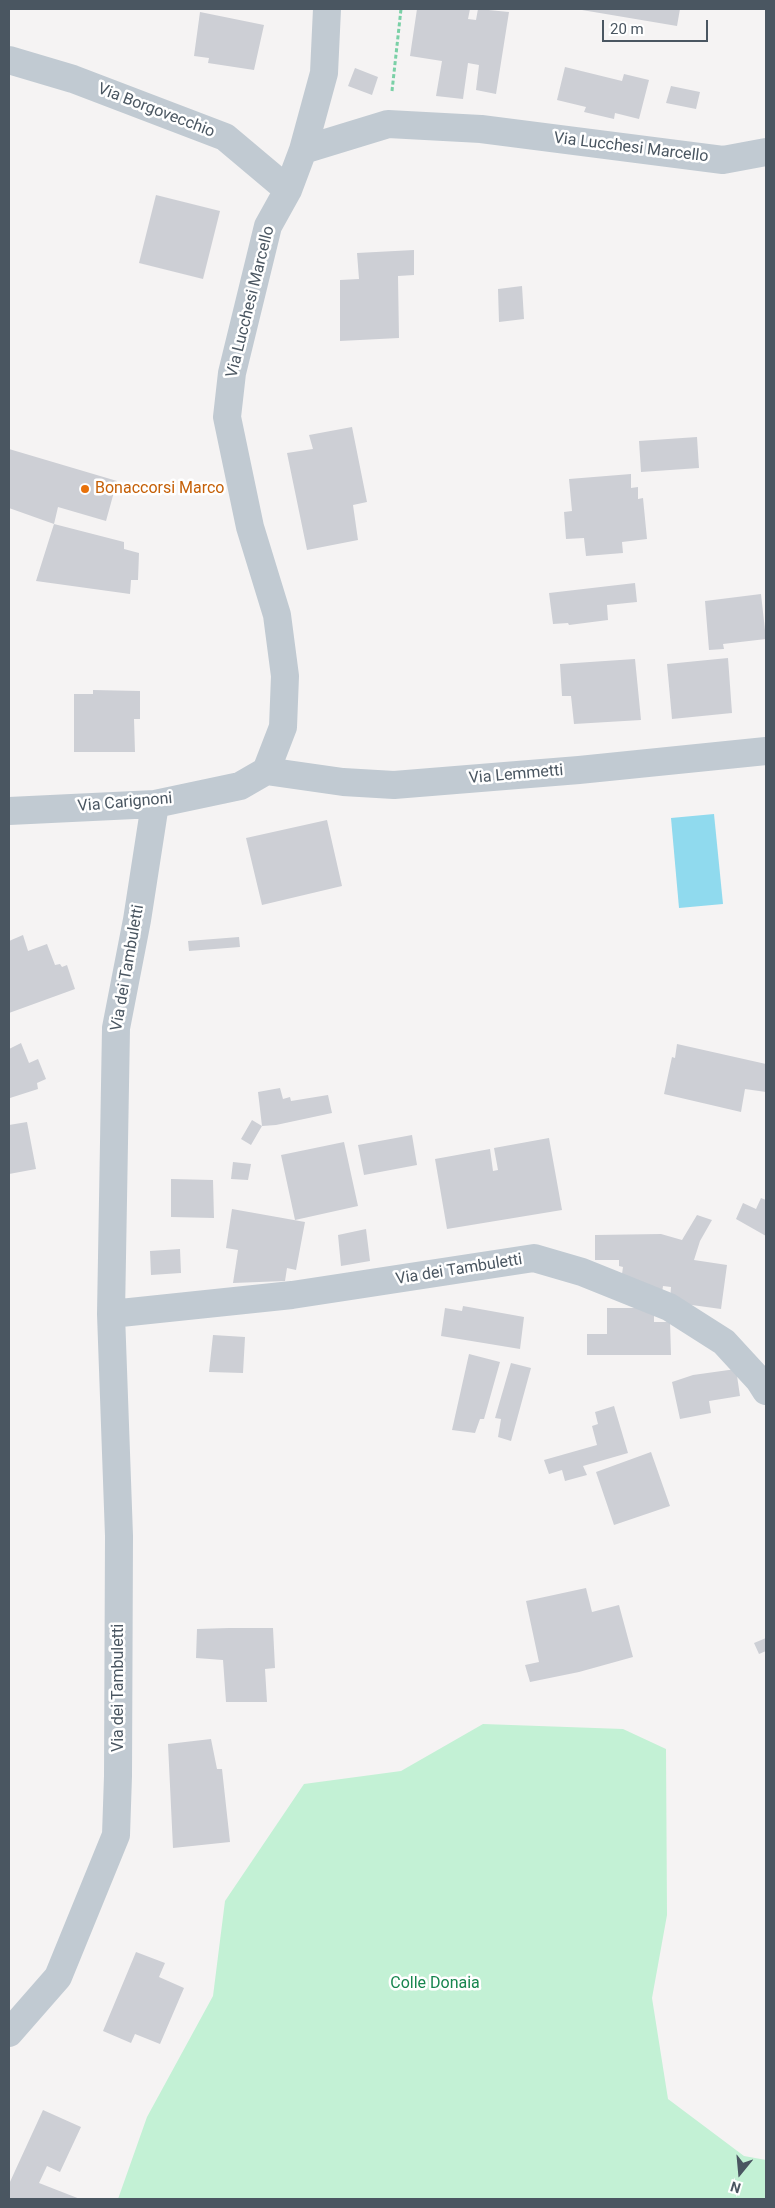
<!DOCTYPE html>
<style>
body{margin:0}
#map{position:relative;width:775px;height:2208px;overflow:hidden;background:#f5f3f3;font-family:Roboto,sans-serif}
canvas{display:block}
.frame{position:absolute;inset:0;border:10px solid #4a5661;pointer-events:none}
.north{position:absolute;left:715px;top:2148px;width:50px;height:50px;-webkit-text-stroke:4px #fff;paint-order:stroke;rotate:197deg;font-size:14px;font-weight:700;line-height:20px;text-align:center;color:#4a5661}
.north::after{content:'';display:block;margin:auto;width:18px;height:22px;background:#4a5661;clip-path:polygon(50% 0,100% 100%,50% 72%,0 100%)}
.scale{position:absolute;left:602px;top:20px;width:106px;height:22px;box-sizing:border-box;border:2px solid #4a5661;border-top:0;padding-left:6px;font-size:15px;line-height:18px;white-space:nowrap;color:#4a5661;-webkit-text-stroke:4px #fff;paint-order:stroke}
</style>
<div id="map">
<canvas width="775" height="2208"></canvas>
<div class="frame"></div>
<div class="north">N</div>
<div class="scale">20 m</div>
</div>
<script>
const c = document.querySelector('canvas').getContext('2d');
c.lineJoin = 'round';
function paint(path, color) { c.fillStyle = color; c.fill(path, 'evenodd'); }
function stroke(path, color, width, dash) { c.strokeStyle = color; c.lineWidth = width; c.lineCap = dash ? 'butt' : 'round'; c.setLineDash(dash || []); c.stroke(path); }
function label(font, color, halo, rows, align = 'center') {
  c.font = font + ' Roboto,sans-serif'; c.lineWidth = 5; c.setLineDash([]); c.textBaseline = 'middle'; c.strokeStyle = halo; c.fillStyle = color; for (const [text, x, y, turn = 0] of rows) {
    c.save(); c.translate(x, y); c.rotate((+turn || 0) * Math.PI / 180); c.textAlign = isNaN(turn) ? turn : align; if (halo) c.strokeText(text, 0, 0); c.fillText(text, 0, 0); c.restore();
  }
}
const green = new Path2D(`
 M483 1724 623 1729 666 1749 667 1915 652 1998 668 2099 744 2156 766 2160V2199H118L147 2117 213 1996 225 1901 304 1784 401 1771Z`);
const water = new Path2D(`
 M714 814 723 904 679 908 671 818Z`);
const building = new Path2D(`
 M417 9H470L468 19 476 20 478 9 509 12 496 94 476 90 479 65 468 63 463 99 436 96 442 61 410 56Z
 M576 9H680L677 26Z
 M200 12 264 25 254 70 208 63 209 58 194 56Z
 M565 67 622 81 624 74 649 80 639 119 615 113 614 119 584 112 586 107 557 100Z
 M355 68 378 77 372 95 348 86Z
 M671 86 700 92 696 109 666 103Z
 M156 195 220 211 203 279 139 263Z
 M414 250V275L398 276 399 338 340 341V280L359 279 357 253Z
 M522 286 524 319 499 322 498 289Z
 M352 427 367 502 353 505 358 540 307 550 287 453 313 449 309 435Z
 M697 437 699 468 641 472 639 441Z
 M9 449 117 481 106 521 58 507 54 524 124 542V549L139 553 138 580H131L130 594 36 581 54 524 9 508Z
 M631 474V488L638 487V499L643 498 647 539 622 542 623 553 586 556 584 538 566 539 564 512 572 511 569 479Z
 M635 583 637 602 607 605 608 620 569 625 568 623 553 624 549 593Z
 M761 594 766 639 723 644 724 649 709 650 705 601Z
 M728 658 732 713 672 719 667 664Z
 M635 659 641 720 574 724 571 696H562L560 664Z
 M93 690 140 691V719H134L135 752H74V694H93Z
 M327 820 342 886 262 905 246 838Z
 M23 935 28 951 47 944 55 965 60 964 62 967 67 965 75 989 9 1013V941Z
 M239 937 240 947 189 951 188 941Z
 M21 1043 29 1063 38 1059 46 1079 37 1083 38 1089 10 1098 9 1049Z
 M677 1044 766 1064V1092L745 1089 741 1112 664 1094 672 1057 675 1058Z
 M280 1088 283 1099 290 1097 291 1101 328 1095 332 1113 276 1125 262 1126 258 1092Z
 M252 1120 262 1126 251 1145 241 1139Z
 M27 1122 36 1169 9 1174V1125Z
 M412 1135 417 1165 364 1175 358 1145Z
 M549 1138 562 1210 447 1229 435 1159 490 1149 493 1171 498 1170 494 1148Z
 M344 1142 358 1206 295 1220 281 1155Z
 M233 1162 251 1164 248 1180 231 1179Z
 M171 1179 213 1180 214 1218 171 1217Z
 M761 1198 766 1200V1236L736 1219 743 1203 756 1209Z
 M232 1209 305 1222 296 1270 287 1268 285 1281 233 1283 238 1250 226 1248Z
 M697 1215 712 1220 700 1241 694 1260 727 1265 721 1309 670 1302 671 1287 663 1286 662 1293 622 1274 623 1267 619 1266V1260H595V1235L661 1234 682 1240Z
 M366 1229 370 1261 341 1266 338 1235Z
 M180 1249 181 1273 151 1275 150 1251Z
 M463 1306 524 1317 520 1349 441 1336 445 1308 462 1311Z
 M607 1308H654V1322H670L671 1355H587V1334H607Z
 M213 1335 245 1337 243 1373 209 1372Z
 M469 1354 500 1362 484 1419H480L475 1433 452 1430Z
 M511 1363 531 1368 511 1441 498 1437 501 1419 495 1418Z
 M736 1369 740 1396 709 1401 711 1413 680 1419 672 1382 693 1375Z
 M614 1406 628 1453 583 1466 587 1475 565 1481 562 1470 549 1474 544 1460 597 1445 592 1426 598 1424 595 1412Z
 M651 1452 670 1506 614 1525 596 1472Z
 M586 1588 592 1612 619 1605 633 1657 579 1672 530 1682 525 1665 539 1662 526 1601Z
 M229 1628H273L275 1668 265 1669 267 1702H226L223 1660 196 1658 197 1629Z
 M766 1638V1651L759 1654 754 1643Z
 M211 1739 217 1769H222L230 1842 173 1848 168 1744Z
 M136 1952 165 1963 159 1977 184 1988 160 2044 135 2034 131 2043 103 2031Z
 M43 2110 81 2127 60 2172 47 2166 39 2183 80 2199H9V2184Z`);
const path = new Path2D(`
 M392 91 401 9`);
const minor = new Path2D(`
 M9 60 73 79 225 137 288 190
 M303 150 324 73 327 9
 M266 771 283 727 285 676 277 615 250 527 227 417 232 373 268 226 288 190 303 150 388 124 481 129 723 160 766 152
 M266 771 343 782 394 785 579 770 766 751
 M9 811 155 804 240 786 266 771
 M111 1314 292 1295 534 1258 582 1272 669 1307 724 1342 759 1380 766 1391
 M9 2033 58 1977 116 1835 118 1776 119 1536 111 1314 116 1028 137 920 155 804`);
const markers = [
 [85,489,5,"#e8710a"]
];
const streetNames = [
 ["Via Borgovecchio",156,111,21],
 ["Via Lucchesi Marcello",631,148,7],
 ["Via Lucchesi Marcello",251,302,-76],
 ["Via Lemmetti",516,775,-5],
 ["Via Carignoni",125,803,-5],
 ["Via dei Tambuletti",128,968,-80],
 ["Via dei Tambuletti",459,1270,-9],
 ["Via dei Tambuletti",119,1688,-90]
];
const foodNames = [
 ["Bonaccorsi Marco",95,489]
];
const parkNames = [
 ["Colle Donaia",435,1984]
];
paint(green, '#c3f1d5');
paint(water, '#90daee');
paint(building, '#cdcfd5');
stroke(path, '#7ad0a6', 3, [4, 2.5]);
stroke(minor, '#c1cad2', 28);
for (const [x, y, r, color] of markers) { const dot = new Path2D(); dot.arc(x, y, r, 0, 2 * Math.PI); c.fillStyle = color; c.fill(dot); stroke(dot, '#fff', 2); }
label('16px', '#4a5661', '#fff', streetNames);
label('16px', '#c56008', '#fff', foodNames, 'left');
label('16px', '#17864f', '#fff', parkNames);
</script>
